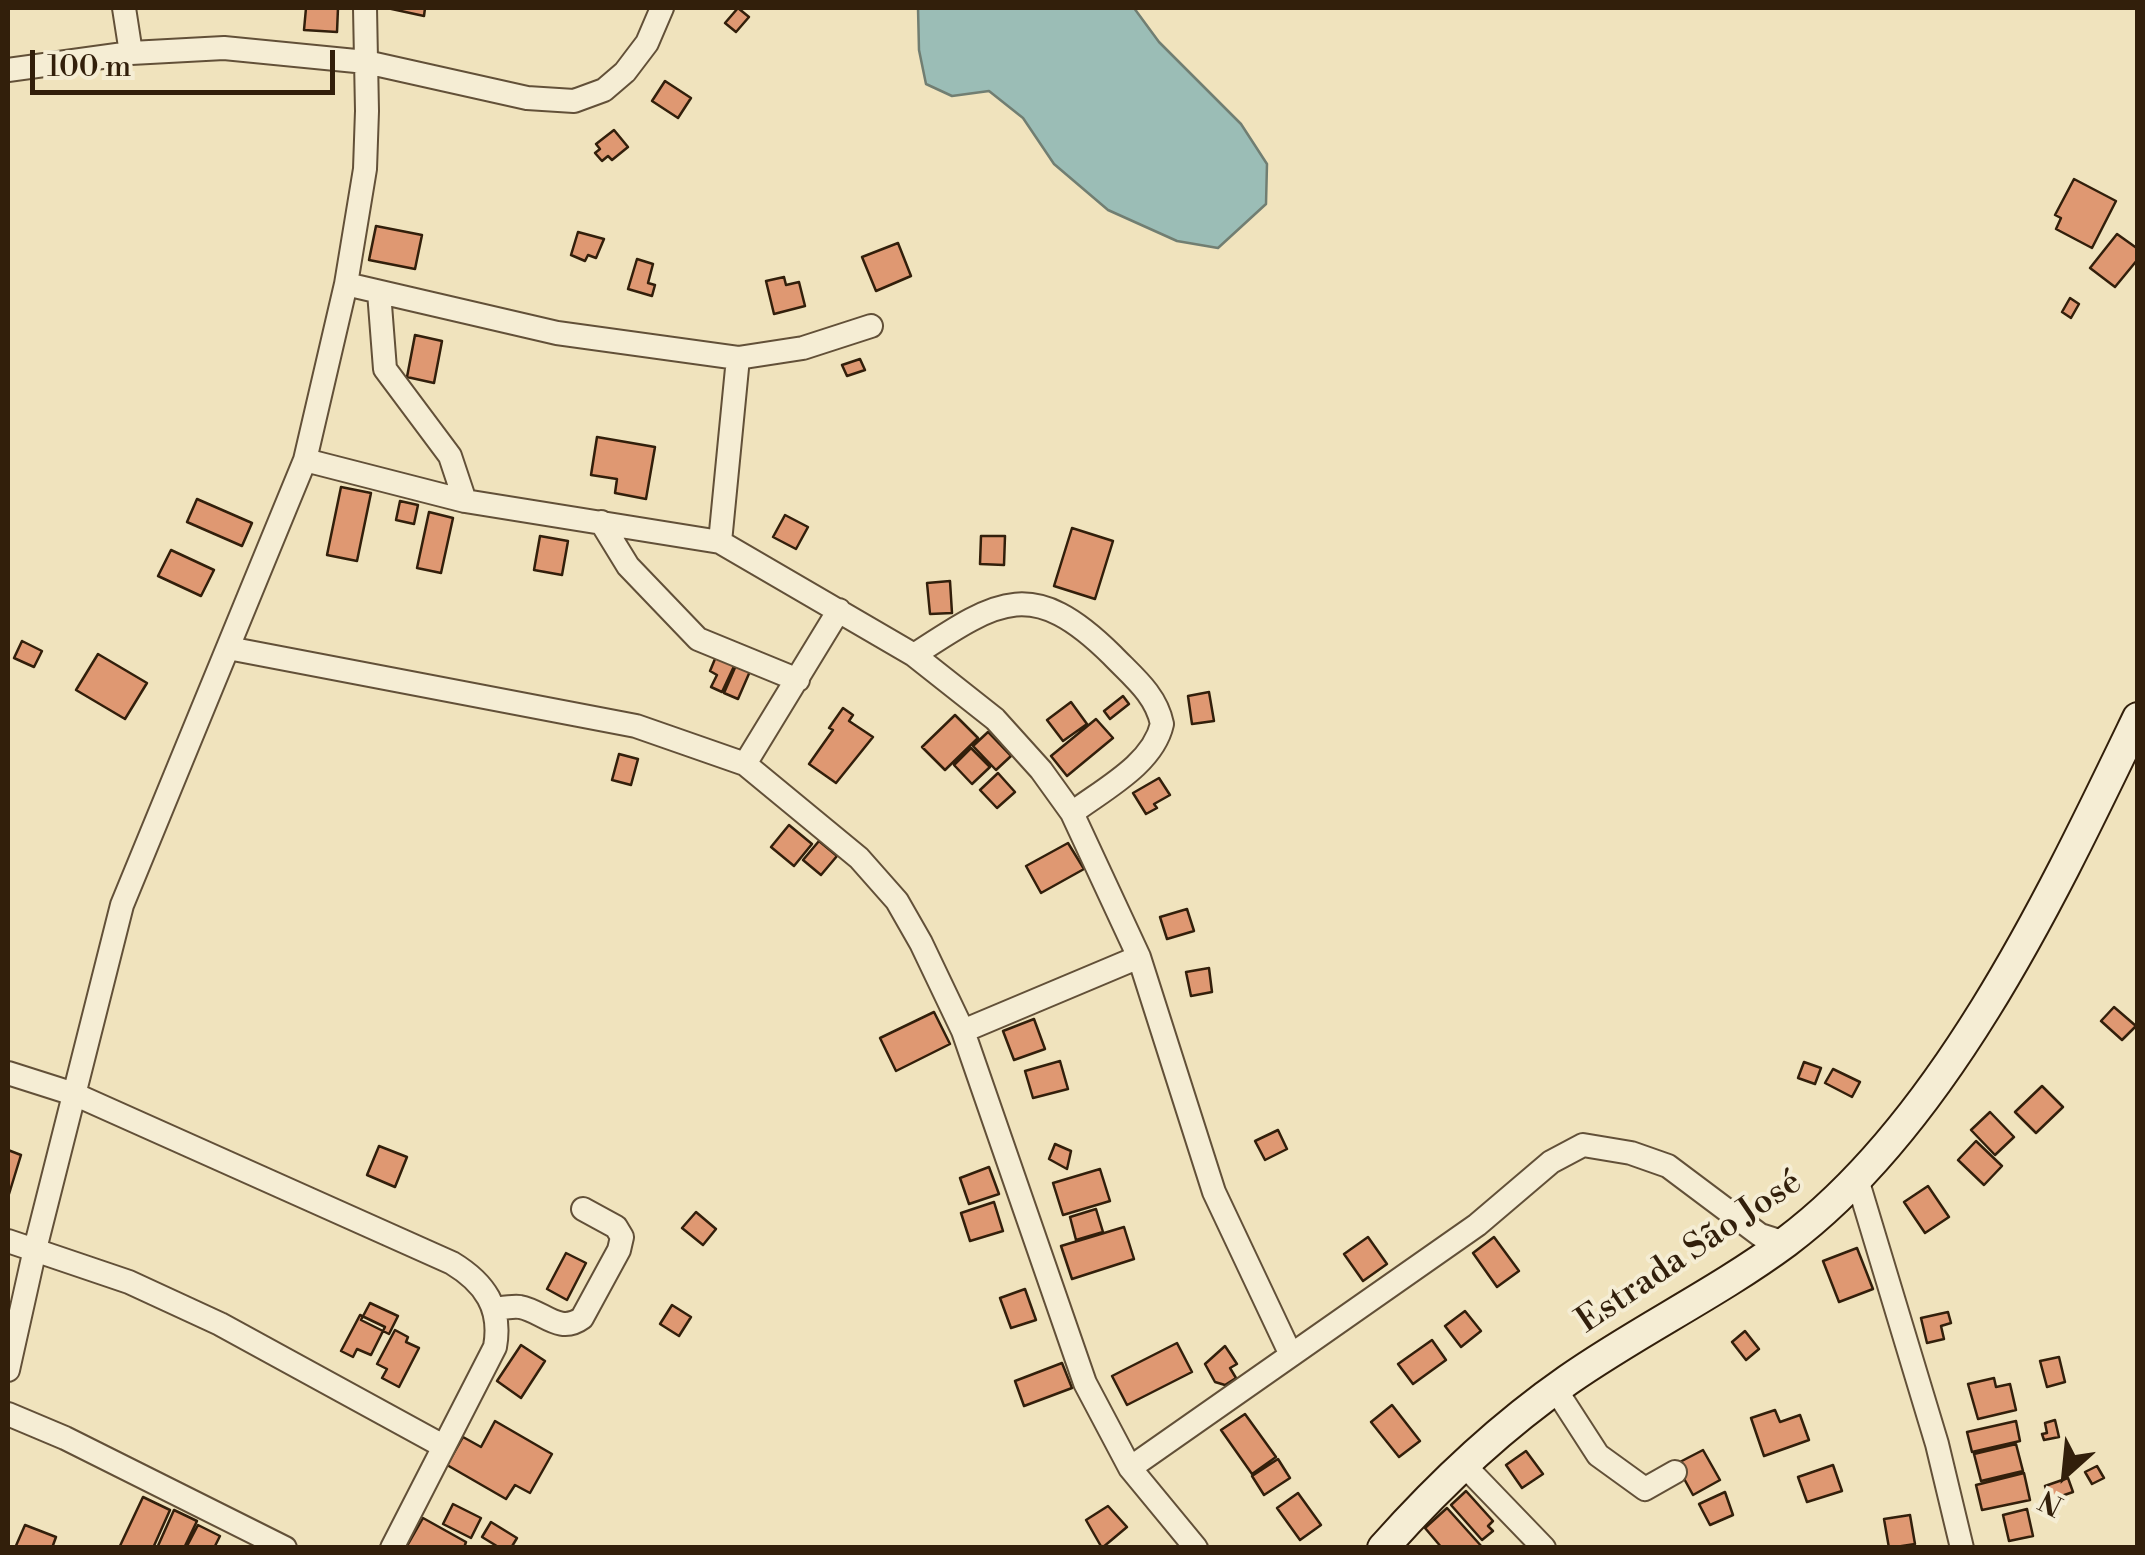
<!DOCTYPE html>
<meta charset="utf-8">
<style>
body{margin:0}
#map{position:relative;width:2145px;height:1555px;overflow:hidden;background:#f0e3bd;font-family:"Libre Bodoni",serif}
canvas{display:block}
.frame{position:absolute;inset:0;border:10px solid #321f0b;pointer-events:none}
.north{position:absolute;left:2015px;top:1425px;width:100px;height:100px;-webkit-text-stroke:8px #f5edd4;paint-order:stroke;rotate:207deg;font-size:28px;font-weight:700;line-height:40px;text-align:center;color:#321f0b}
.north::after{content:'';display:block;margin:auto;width:35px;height:45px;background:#321f0b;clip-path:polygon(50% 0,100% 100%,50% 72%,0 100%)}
.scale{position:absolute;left:30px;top:50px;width:305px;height:45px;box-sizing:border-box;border:5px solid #321f0b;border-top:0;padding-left:12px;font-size:30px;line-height:35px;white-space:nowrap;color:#321f0b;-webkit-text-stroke:8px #f5edd4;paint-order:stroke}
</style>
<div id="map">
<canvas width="2145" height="1555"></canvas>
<div class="frame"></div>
<div class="north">N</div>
<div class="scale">100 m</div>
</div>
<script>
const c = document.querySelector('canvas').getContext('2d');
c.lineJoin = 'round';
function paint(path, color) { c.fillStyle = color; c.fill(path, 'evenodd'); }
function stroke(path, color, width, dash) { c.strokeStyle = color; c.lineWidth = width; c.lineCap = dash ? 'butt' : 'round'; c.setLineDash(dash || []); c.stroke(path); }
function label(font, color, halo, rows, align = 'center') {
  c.font = font + ' "Libre Bodoni",serif'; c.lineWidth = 8; c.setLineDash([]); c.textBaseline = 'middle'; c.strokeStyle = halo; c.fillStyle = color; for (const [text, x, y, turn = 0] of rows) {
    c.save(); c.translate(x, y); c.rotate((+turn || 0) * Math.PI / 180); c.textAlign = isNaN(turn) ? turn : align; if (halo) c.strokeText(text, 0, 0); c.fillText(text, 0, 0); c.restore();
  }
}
const water = new Path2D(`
 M918 8H1134L1159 42 1241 124 1267 164 1266 204 1218 248 1177 241 1108 210 1054 164 1023 118 989 91 952 96 926 84 919 50Z`);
const building = new Path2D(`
 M306 8H338L337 32 304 30Z
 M387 8H425L424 16Z
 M738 8 749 17 736 32 725 23Z
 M665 81 691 98 678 118 652 101Z
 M614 130 628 147 612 160 608 156 602 161 595 153 600 149 596 144Z
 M2074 179 2116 201 2092 248 2056 229 2061 218 2055 215Z
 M376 226 422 235 415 269 369 260Z
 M578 232 604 239 596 258 588 255 585 261 571 255Z
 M2117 234 2138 249V259L2115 287 2090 268Z
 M898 243 911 276 876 291 862 257Z
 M637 259 653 264 648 283 655 285 652 296 628 289Z
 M784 277 786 285 799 282 805 306 774 314 766 281Z
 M2070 298 2079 304 2071 318 2062 312Z
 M415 335 442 341 434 383 407 377Z
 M860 359 865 370 847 376 842 365Z
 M597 437 655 447 646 499 615 493 617 479 591 475Z
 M341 487 371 493 357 561 327 555Z
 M197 499 252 523 242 546 187 522Z
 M400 501 418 505 414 524 396 520Z
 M429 512 453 518 441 573 417 568Z
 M785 515 808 527 796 549 773 537Z
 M1072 528 1113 541 1095 599 1054 586Z
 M540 536 568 541 562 575 534 570Z
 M981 536H1005L1004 565 980 564Z
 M171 550 214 570 201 596 158 576Z
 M950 581 952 613 930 614 927 583Z
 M22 641 42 651 34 667 14 658Z
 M98 654 147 683 125 719 76 690Z
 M717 654 736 662 722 692 711 687 717 675 710 671Z
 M737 663 751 669 738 699 724 693Z
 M1209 692 1214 721 1192 724 1188 696Z
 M1123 696 1129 704 1110 719 1104 711Z
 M1071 702 1087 724 1063 741 1047 720Z
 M843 708 853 715 849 721 873 737 836 783 809 764 833 730 829 728Z
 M955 715 978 738 945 770 922 747Z
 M1096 719 1113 738 1067 776 1051 756Z
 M988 732 1011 756 996 770 973 746Z
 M971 748 990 767 972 784 954 765Z
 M619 754 638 759 631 785 612 780Z
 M998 773 1015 792 997 808 980 790Z
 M1159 778 1170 795 1154 804 1157 808 1146 814 1133 793Z
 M789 825 812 844 794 866 771 847Z
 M819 841 837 856 821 875 803 860Z
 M1068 843 1084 869 1041 893 1026 866Z
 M1187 909 1194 931 1167 939 1160 917Z
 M1209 968 1212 992 1191 996 1186 972Z
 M2114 1007 2136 1026 2122 1040 2101 1021Z
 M934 1012 950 1044 896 1071 880 1038Z
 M1034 1019 1045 1049 1014 1060 1003 1031Z
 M1060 1061 1068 1089 1033 1098 1025 1071Z
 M1804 1062 1821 1068 1815 1084 1798 1078Z
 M1833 1069 1860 1082 1852 1097 1825 1083Z
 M2042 1086 2063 1107 2036 1133 2015 1112Z
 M1990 1112 2014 1137 1995 1155 1971 1130Z
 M1278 1130 1287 1149 1265 1160 1255 1141Z
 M1976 1141 2002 1166 1984 1185 1958 1160Z
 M1055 1144 1071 1151 1067 1169 1049 1159Z
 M379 1146 407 1157 395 1187 367 1175Z
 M8 1150 21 1155 9 1194H8Z
 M989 1167 999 1194 969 1204 960 1178Z
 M1100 1169 1110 1201 1063 1215 1053 1183Z
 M1928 1186 1949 1217 1925 1233 1904 1202Z
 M994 1202 1003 1231 970 1241 961 1213Z
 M1096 1209 1103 1232 1076 1240 1070 1217Z
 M696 1212 716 1229 703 1245 682 1228Z
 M1124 1227 1134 1259 1072 1279 1061 1246Z
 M1368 1237 1387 1264 1363 1281 1344 1254Z
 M1494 1237 1519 1271 1497 1287 1473 1253Z
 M1857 1248 1873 1289 1839 1302 1823 1261Z
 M566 1253 586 1263 567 1300 547 1289Z
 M1025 1289 1036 1320 1011 1328 1000 1298Z
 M370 1303 398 1316 389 1334 361 1320Z
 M672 1305 691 1317 679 1336 660 1324Z
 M1465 1311 1481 1331 1461 1347 1445 1326Z
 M1948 1312 1951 1323 1941 1326 1944 1339 1927 1343 1921 1318Z
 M360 1315 385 1327 371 1355 357 1349 353 1357 341 1351Z
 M395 1330 408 1337 406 1342 419 1348 399 1387 382 1378 387 1369 377 1364Z
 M1745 1331 1759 1349 1746 1360 1732 1342Z
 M1432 1340 1446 1360 1413 1384 1398 1364Z
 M1177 1343 1192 1372 1127 1405 1112 1376Z
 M521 1345 545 1361 521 1398 497 1381Z
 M1225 1346 1237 1364 1230 1368 1236 1378 1225 1385 1215 1382 1205 1364Z
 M2059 1357 2065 1382 2047 1387 2040 1361Z
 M1062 1363 1072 1388 1024 1406 1015 1381Z
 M1994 1378 1996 1387 2010 1384 2016 1410 1978 1419 1968 1384Z
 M1392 1405 1420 1441 1399 1457 1371 1422Z
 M1775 1410 1780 1422 1800 1415 1809 1440 1764 1456 1751 1418Z
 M1245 1414 1276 1457 1252 1474 1221 1430Z
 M2055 1420 2059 1437 2044 1440 2042 1434 2047 1433 2045 1423Z
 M495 1421 552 1454 530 1493 515 1485 506 1499 447 1465 463 1437 481 1447Z
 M2016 1421 2020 1441 1972 1452 1967 1432Z
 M2016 1444 2023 1471 1981 1481 1974 1454Z
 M1703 1450 1720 1480 1693 1495 1676 1464Z
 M1526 1451 1543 1474 1522 1488 1506 1465Z
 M1278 1459 1290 1478 1264 1495 1252 1476Z
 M1833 1465 1842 1491 1807 1502 1798 1477Z
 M2097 1466 2104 1478 2092 1484 2085 1472Z
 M2024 1473 2030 1500 1982 1510 1976 1485Z
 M2068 1478 2073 1492 2050 1500 2045 1486Z
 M1466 1491 1493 1521 1488 1526 1493 1531 1482 1540 1451 1505Z
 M1725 1492 1733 1515 1710 1525 1699 1504Z
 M1298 1493 1321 1525 1300 1540 1277 1508Z
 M143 1497 170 1510 153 1548H119Z
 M453 1504 481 1518 471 1538 443 1524Z
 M1108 1506 1127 1527 1102 1548 1086 1520Z
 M1447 1508 1483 1548H1442L1425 1528Z
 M2027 1509 2033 1536 2009 1541 2003 1515Z
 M174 1510 197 1521 184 1548H157Z
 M1910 1515 1915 1544 1889 1548 1884 1519Z
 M423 1518 466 1542 464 1548 407 1546Z
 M491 1522 517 1538 511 1548H500L482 1537Z
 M25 1525 56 1537 52 1548H15Z
 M198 1525 220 1536 214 1548H186Z`);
const street = new Path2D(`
 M124 8 131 53
 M8 70 131 53 224 48 366 62 527 98 574 101 604 90 625 72 647 43 662 8
 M346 284 557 333 738 358 803 348 871 326
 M379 292 385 369 450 456 465 501
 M305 460 465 501 720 542 914 655 995 719 1041 770 1072 813 1139 957 1214 1192 1291 1355
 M601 522 628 566 698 639 798 680
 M720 542 738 358
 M228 648 636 726 745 764 859 858 897 901 921 943 963 1031 1085 1383 1130 1468 1196 1548
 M914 655C998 600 1032 576 1112 655 1132 676 1156 694 1162 724 1153 764 1104 789 1072 813
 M745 764 839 610
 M963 1031 1139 957
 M8 1073 74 1094 452 1263C485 1283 502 1308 495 1347L392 1548
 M1857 1179 1937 1444 1962 1548
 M8 1241 129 1282 220 1324 443 1446
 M495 1309C502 1308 513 1306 520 1307 543 1311 559 1335 582 1318L619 1250 622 1237 616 1227 583 1209
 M8 1370 35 1249 122 905 305 460 346 284 365 169 367 111 365 8
 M1556 1390 1598 1455 1645 1489 1675 1472
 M8 1414 65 1438 285 1548
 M1463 1464 1544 1548
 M1130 1468 1477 1225 1551 1162 1583 1145 1631 1153 1668 1166 1760 1235 1785 1243`);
const secondary = new Path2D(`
 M1383 1548C1439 1485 1499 1428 1568 1380 1638 1331 1717 1293 1786 1242 1945 1123 2053 894 2138 718`);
const streetNames = [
 ["Estrada São José",1690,1253,-34]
];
paint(water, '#9bbdb6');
stroke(water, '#717e72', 2.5);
paint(building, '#df9872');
stroke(building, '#321f0b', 2.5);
stroke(street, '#625038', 26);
stroke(secondary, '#321f0b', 34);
stroke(street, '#f5edd4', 22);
stroke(secondary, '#f5edd4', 30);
label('35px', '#321f0b', '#f5edd4', streetNames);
</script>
